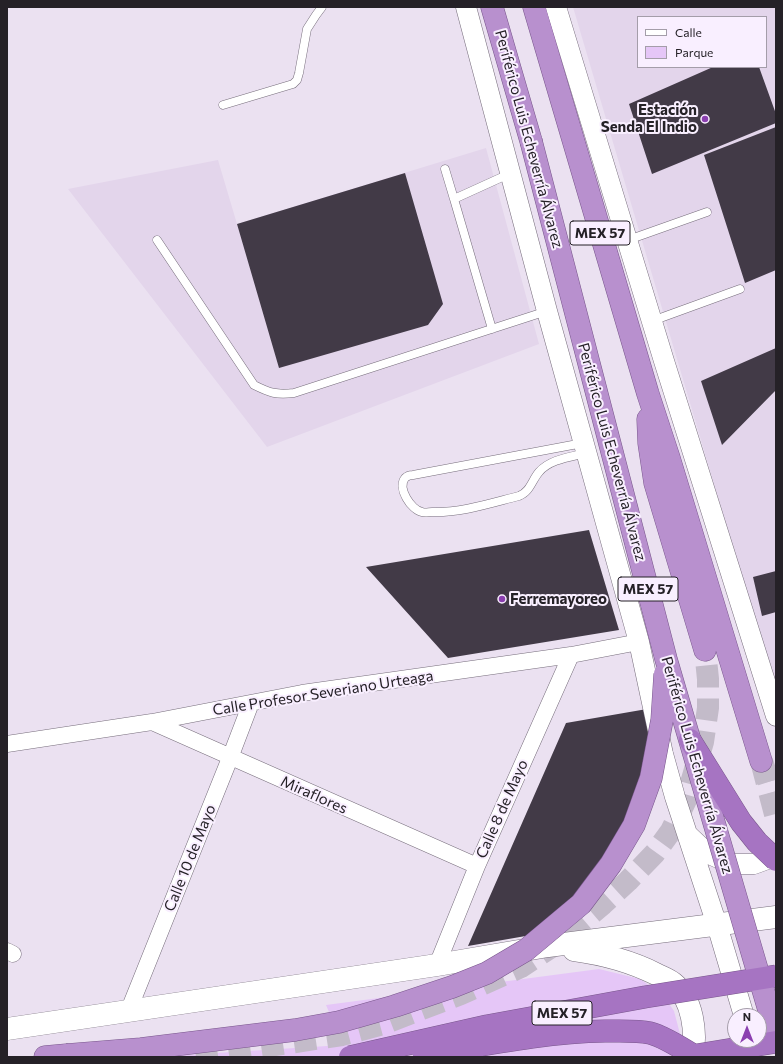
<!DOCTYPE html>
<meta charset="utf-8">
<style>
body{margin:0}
#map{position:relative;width:783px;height:1064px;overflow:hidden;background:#ebe1f1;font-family:Commissioner,sans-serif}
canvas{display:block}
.frame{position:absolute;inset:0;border:8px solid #252127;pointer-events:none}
.legend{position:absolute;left:637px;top:16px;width:130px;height:52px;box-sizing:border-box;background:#f9efff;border:1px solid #a49da9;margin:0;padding:5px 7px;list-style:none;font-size:12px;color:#252127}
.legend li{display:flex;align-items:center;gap:8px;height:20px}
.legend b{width:20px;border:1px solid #a49da9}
.north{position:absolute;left:727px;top:1008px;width:40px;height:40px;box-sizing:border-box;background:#f9efff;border:1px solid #a49da9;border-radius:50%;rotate:0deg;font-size:11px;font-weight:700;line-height:16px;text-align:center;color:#252127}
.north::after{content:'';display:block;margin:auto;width:14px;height:18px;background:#8b3fb0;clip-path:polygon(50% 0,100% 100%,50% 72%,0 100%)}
</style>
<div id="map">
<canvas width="783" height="1064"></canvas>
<div class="frame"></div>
<ul class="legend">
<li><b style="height:5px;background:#fff"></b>Calle</li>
<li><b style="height:11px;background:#e5c6f7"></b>Parque</li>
</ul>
<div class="north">N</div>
</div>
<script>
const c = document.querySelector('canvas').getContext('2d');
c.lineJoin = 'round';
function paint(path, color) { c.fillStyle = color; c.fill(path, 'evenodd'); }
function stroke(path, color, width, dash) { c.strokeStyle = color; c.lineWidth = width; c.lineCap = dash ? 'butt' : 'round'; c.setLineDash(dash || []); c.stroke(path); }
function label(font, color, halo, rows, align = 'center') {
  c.font = font + ' Commissioner,sans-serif'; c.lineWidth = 4; c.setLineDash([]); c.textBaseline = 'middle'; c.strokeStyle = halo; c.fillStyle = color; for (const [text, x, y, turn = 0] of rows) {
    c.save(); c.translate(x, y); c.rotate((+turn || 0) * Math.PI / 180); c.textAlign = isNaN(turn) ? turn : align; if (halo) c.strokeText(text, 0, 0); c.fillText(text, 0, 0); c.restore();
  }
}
const built = new Path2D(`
 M573 7H776V694ZM638 17H766V67H638Z
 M486 148 539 344 267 447 68 189 218 160 237 224Z`);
const green = new Path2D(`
 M599 969 640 979 663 995 674 1011 680 1034 675 1057H152L343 1045 326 1005Z`);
const building = new Path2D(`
 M713 67H759L776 114V123L652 174 629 104Z
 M776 127V270L745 283 704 155Z
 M405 173 443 304 428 325 279 368 237 224Z
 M776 348V390L722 445 701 381Z
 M589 530 619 630 448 658 366 567Z
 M776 571V612L762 616 753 577Z
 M647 709 653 749 620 842 543 933 468 946 566 723Z`);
const trunkTunnel = new Path2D(`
 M761 761 776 818
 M196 1057 342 1035 383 1024 461 994 521 967 556 944 603 904 628 881 655 853 671 831 686 800 703 742 708 708V679L705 650`);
const motorwayTunnel = new Path2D(`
 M762 761 776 804`);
const service = new Path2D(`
 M223 105 293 84 297 80 299 73 307 29 316 15 322 7
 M445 169 454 199
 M157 240 254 385C270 393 276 395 294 393L547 311
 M628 240 707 212
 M652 321 740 289
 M492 329 454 199 509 174
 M583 443 413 475C410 475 407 476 405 478 397 488 411 510 422 512 425 513 429 512 432 512 461 513 491 503 519 496 530 492 532 480 539 472 550 459 571 457 586 453`);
const minor = new Path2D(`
 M152 722 477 866
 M7 744 152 722 302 693 571 655 639 642
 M7 951 13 954
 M437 965 477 866 571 655
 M128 1012 230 758 251 703`);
const tertiary = new Path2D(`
 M466 7 547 311 639 642 663 754 675 797 717 925 744 1016
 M556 7 664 361 776 716
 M688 835 707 853 732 864H754L773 857 776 854`);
const secondary = new Path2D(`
 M574 950C604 954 630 961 656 974 662 977 668 979 673 983 693 999 697 1033 692 1057
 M7 1029 437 965 548 946 776 917`);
const trunk = new Path2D(`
 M492 7 531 141
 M534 7 648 394 669 458 761 761
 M648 419 649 443 655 483 705 650
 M45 1057 67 1055`);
const trunkBridge = new Path2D(`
 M531 141 666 659 776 1034
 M67 1055 141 1049 295 1030 339 1022 395 1006 452 987 487 973 526 950 581 904 611 864 634 825 651 778 662 720 665 674`);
const motorwayBridge = new Path2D(`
 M690 740 741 822 757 842 776 860
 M424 1055C484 1045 544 1032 605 1031 618 1031 637 1030 650 1033 662 1036 685 1050 696 1057
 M350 1057 487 1026 645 997 776 976
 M685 1057 776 1042`);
const markers = [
 [705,119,4,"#8b3fb0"],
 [502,599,4,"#8b3fb0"]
];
const shields = [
 [600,233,60],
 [648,589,60],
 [562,1013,60]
];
const shieldNames = [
 ["MEX 57",600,233],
 ["MEX 57",648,589],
 ["MEX 57",562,1013]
];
const poiNames = [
 ["Estación",697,110],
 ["Senda El Indio",697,127],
 ["Ferremayoreo",510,599,"left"]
];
const streetNames = [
 ["Periférico Luis Echeverría Álvarez",529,139,75],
 ["Periférico Luis Echeverría Álvarez",612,452,75],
 ["Calle Profesor Severiano Urteaga",323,693,-9],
 ["Periférico Luis Echeverría Álvarez",697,765,74],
 ["Miraflores",314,795,24],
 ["Calle 8 de Mayo",502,809,-66],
 ["Calle 10 de Mayo",190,858,-68]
];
paint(built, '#e3d5eb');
paint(green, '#e5c6f7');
paint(building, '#423a47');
stroke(trunkTunnel, '#c3bbc9', 22, [22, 11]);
stroke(motorwayTunnel, '#c3bbc9', 22, [22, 11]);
stroke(service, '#776e7c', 9);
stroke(minor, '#776e7c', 17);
stroke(tertiary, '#776e7c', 21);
stroke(secondary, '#776e7c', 23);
stroke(trunk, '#79578c', 23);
stroke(service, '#fff', 8);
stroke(minor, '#fff', 16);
stroke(tertiary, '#fff', 20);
stroke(secondary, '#fff', 22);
stroke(trunk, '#b890ce', 22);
stroke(trunkBridge, '#79578c', 23, []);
stroke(motorwayBridge, '#79578c', 23, []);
stroke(trunkBridge, '#b890ce', 22);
stroke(motorwayBridge, '#a674c2', 22);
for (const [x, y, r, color] of markers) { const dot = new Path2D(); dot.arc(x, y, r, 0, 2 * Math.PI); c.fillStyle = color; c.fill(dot); stroke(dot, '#f9efff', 1.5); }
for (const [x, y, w] of shields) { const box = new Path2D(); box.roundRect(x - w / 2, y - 12, w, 24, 3); c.fillStyle = '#f9efff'; c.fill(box); stroke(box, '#252127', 1); }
label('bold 14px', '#252127', null, shieldNames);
label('bold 15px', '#252127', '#f9efff', poiNames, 'right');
label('15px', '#252127', '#f9efff', streetNames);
</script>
